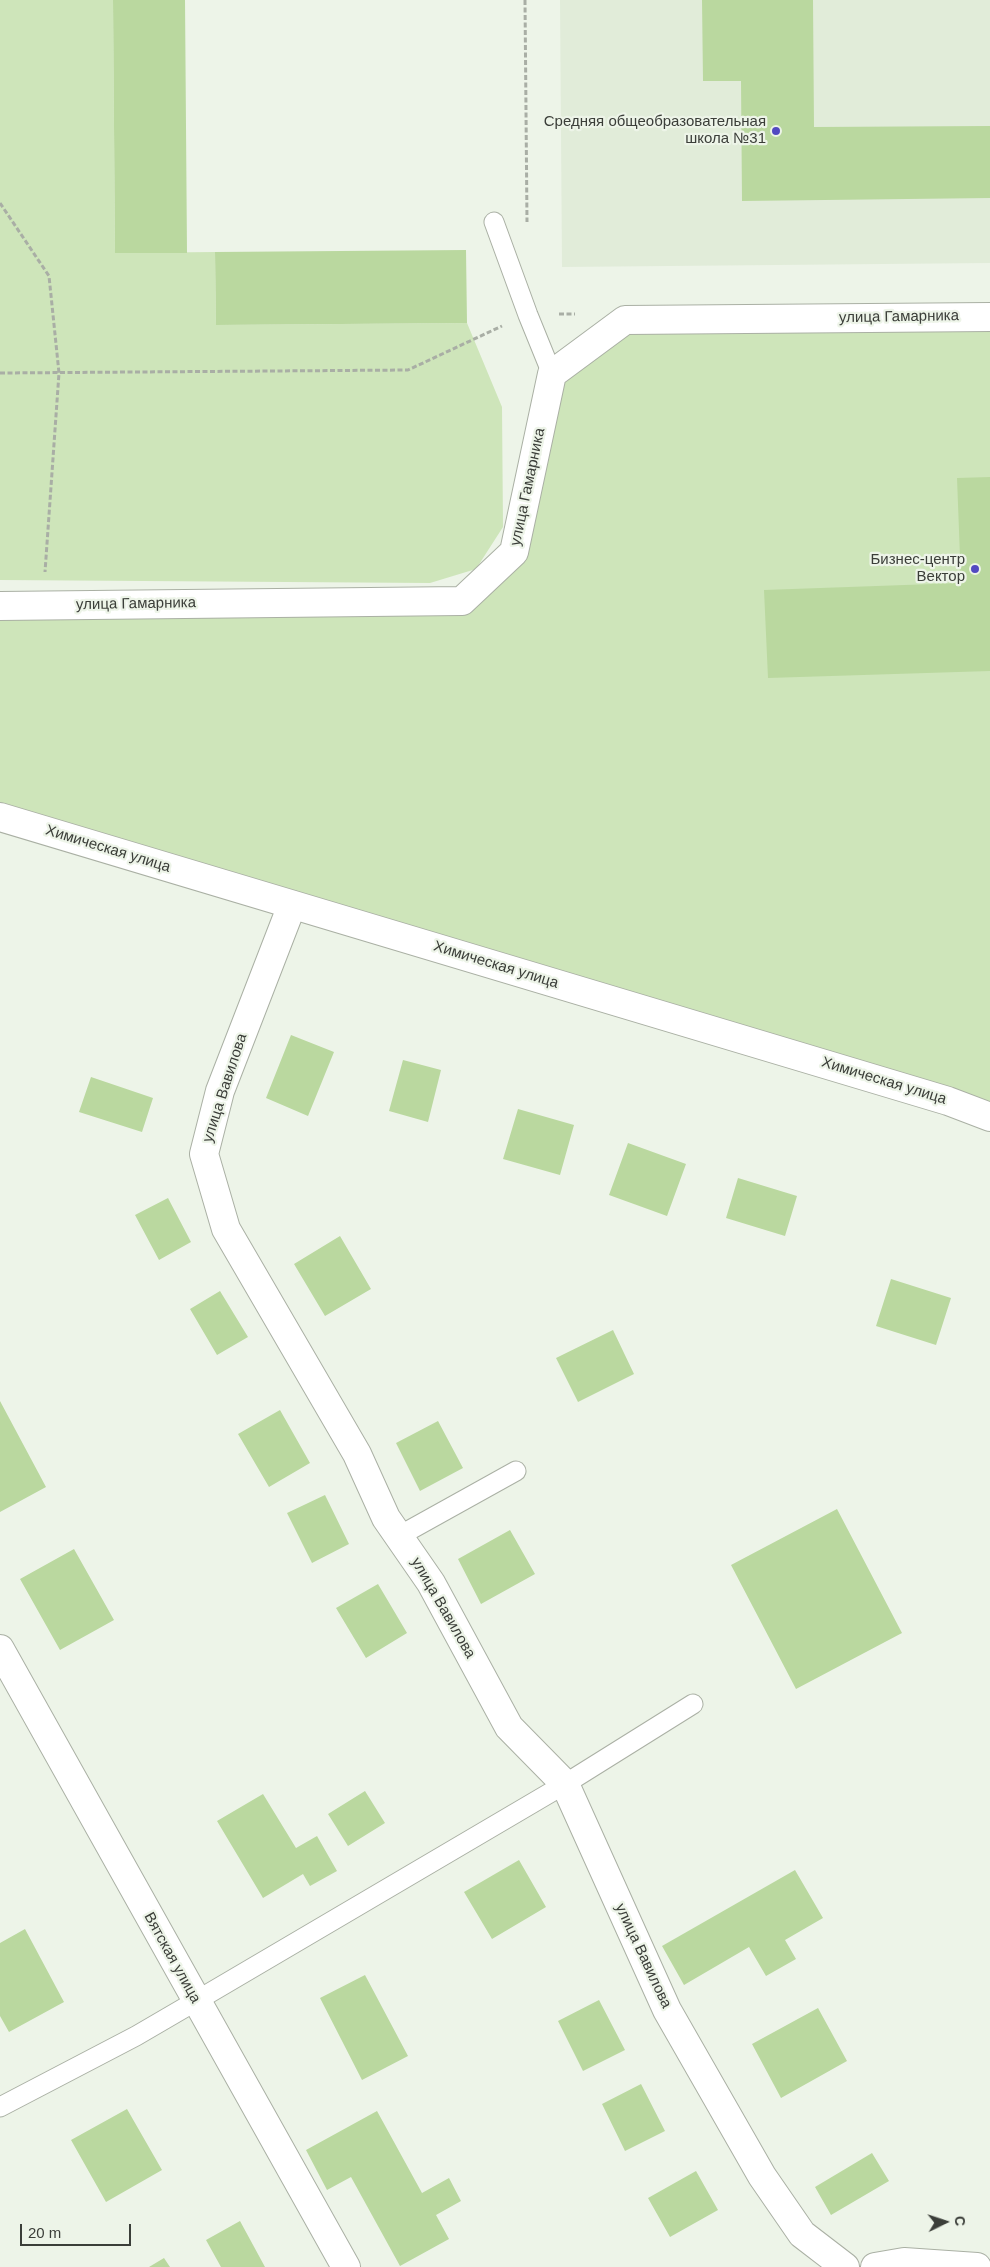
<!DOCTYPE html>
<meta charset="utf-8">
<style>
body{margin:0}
#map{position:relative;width:990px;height:2267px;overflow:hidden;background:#edf4e8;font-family:Arial,sans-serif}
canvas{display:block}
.north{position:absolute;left:920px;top:2197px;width:50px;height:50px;-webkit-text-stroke:4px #edf4e8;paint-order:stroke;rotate:86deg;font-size:14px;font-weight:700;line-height:20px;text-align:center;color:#3b3e39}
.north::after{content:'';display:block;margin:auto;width:18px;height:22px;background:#3b3e39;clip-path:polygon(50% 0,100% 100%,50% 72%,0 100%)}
.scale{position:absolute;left:20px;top:2224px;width:111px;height:22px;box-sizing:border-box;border:2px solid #3b3e39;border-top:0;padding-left:6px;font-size:15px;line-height:18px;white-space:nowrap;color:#3b3e39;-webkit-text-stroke:4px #edf4e8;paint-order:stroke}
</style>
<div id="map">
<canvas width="990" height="2267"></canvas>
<div class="north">С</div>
<div class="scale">20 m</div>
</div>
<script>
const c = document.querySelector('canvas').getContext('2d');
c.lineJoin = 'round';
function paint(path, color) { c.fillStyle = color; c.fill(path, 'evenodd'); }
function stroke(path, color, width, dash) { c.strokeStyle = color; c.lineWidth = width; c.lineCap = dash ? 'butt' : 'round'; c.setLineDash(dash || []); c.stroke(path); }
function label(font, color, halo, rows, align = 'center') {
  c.font = font + ' Arial,sans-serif'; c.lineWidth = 4.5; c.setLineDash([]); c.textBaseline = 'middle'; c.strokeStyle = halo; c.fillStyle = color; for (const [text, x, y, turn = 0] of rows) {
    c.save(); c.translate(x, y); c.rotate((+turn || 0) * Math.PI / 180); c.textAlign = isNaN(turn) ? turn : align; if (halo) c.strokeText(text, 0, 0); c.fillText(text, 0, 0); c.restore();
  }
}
const built = new Path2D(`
 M560 0H990V263L562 267Z`);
const green = new Path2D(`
 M0 0H113L115 253 215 252 216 325 467 323 502 407 503 527 476 569 430 583 0 580Z
 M990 317V1117L0 817V606L462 601 514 552 552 374 625 320Z`);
const building = new Path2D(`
 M113 0H185L187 253H115Z
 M702 0H813L814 127 990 126V198L742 201 741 81H703Z
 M466 250 467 323 216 325 215 252Z
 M990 477V671L768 678 764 590 961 583 957 478Z
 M291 1035 334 1052 308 1116 266 1098Z
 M403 1060 441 1070 428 1122 389 1111Z
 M91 1077 153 1098 142 1132 79 1112Z
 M518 1109 574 1125 560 1175 503 1159Z
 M628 1143 686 1164 667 1216 609 1195Z
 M738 1178 797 1196 785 1236 726 1218Z
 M168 1198 191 1242 159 1260 135 1215Z
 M340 1236 371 1289 325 1316 294 1264Z
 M891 1279 951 1298 936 1345 876 1326Z
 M220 1291 248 1337 217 1355 190 1309Z
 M613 1330 634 1374 578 1402 556 1358Z
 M0 1401 46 1487 0 1512Z
 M280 1410 310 1463 269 1487 238 1434Z
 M438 1421 463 1468 420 1491 396 1443Z
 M325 1495 349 1544 312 1563 287 1513Z
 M837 1509 902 1633 796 1689 731 1565Z
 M510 1530 535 1574 481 1604 458 1559Z
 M74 1549 114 1620 60 1650 20 1579Z
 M378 1584 407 1633 366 1658 336 1608Z
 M365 1791 385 1823 348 1846 328 1814Z
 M263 1794 296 1848 317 1836 337 1871 310 1886 303 1874 263 1898 217 1821Z
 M519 1860 546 1907 492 1939 464 1892Z
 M795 1870 823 1918 785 1940 796 1959 766 1976 749 1947 684 1985 662 1946Z
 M25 1929 64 2002 9 2032 0 2016V1943Z
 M365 1975 408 2056 362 2080 320 1998Z
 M599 2000 625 2050 583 2071 558 2021Z
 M818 2008 847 2061 781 2098 752 2044Z
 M641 2084 665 2131 625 2151 602 2104Z
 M127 2109 162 2170 106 2202 71 2140Z
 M377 2111 422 2193 449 2178 461 2201 436 2215 449 2239 400 2266 351 2177 327 2190 306 2150Z
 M872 2153 889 2181 831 2215 815 2187Z
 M696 2171 718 2210 670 2237 648 2198Z
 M240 2221 265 2267H221L206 2240Z
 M164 2258 170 2267H149Z`);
const path = new Path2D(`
 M525 0 527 222
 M0 203 49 276 59 373 45 572
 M559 314H575
 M0 373 408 370 502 326`);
const service = new Path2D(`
 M494 222 528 315 552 374
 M399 1536 516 1471
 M0 2107 136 2036 196 2001 565 1784 693 1704`);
const minor = new Path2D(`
 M0 606 462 601 514 552 552 374 625 320 990 317
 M292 905 220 1091 204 1154 226 1229 357 1454 386 1518 431 1583 509 1727 565 1784 667 2010 762 2176 802 2234 845 2267
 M0 1649 346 2267
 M875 2267 904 2262 977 2267`);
const tertiary = new Path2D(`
 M0 817 948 1101 990 1117`);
const markers = [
 [776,131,5,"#5249c1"],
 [975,569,5,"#5249c1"]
];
const poiNames = [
 ["Средняя общеобразовательная",766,122],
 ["школа №31",766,139],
 ["Бизнес-центр",965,560],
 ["Вектор",965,577]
];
const streetNames = [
 ["улица Гамарника",899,317,-1],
 ["улица Гамарника",528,487,-78],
 ["улица Гамарника",136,604,-1],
 ["Химическая улица",108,849,17],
 ["Химическая улица",496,965,17],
 ["Химическая улица",884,1081,17],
 ["улица Вавилова",225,1088,-72],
 ["улица Вавилова",443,1608,60],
 ["улица Вавилова",643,1956,65],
 ["Вятская улица",172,1958,61]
];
paint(built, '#e1ecd9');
paint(green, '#cee5ba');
paint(building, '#bad89f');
stroke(service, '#aab0a4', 21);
stroke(minor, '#aab0a4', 30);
stroke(tertiary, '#aab0a4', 30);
stroke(path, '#a9aea5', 3, [5, 2.5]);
stroke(service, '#fff', 19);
stroke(minor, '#fff', 28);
stroke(tertiary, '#fff', 28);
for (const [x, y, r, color] of markers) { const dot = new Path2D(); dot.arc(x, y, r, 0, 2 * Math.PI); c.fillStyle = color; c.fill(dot); stroke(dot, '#edf4e8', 2); }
label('15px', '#3b3e39', '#edf4e8', poiNames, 'right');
label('15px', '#3b3e39', '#edf4e8', streetNames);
</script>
